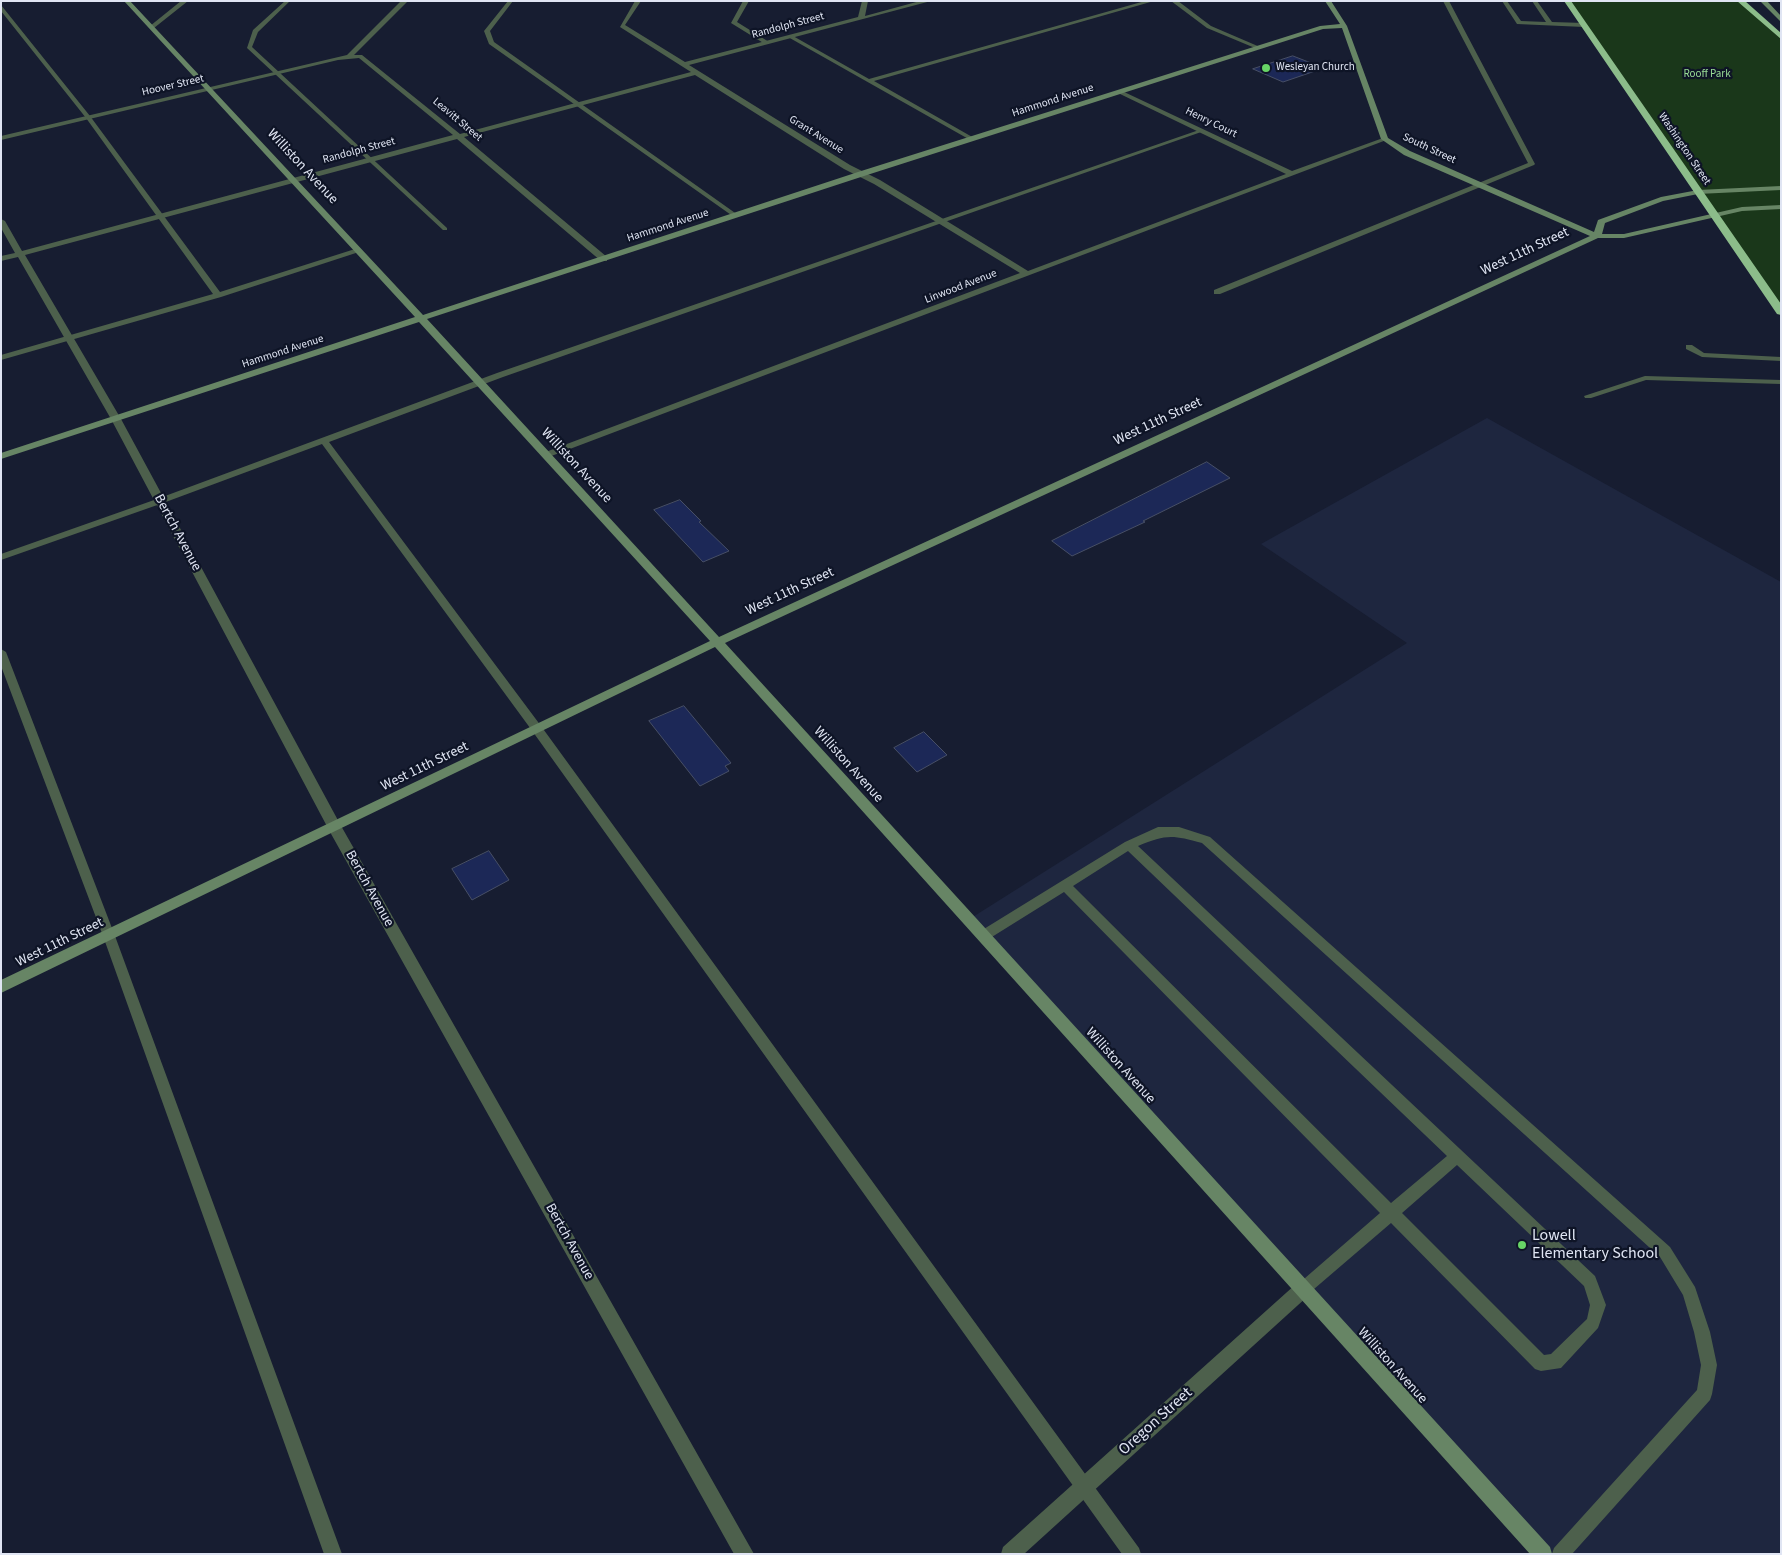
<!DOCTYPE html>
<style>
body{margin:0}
#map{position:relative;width:1782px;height:1555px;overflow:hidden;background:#171d31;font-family:"Source Sans 3",sans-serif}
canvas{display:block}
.frame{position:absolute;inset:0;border:2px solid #e0e5f3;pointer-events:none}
</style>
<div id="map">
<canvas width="1782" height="1555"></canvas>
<div class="frame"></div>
</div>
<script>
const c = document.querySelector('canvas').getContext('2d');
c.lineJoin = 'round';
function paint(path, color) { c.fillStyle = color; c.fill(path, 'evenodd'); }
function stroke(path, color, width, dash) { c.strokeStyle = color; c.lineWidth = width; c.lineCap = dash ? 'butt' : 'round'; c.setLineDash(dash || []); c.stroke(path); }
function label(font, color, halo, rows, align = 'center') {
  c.font = font + ' "Source Sans 3",sans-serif'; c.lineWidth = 4.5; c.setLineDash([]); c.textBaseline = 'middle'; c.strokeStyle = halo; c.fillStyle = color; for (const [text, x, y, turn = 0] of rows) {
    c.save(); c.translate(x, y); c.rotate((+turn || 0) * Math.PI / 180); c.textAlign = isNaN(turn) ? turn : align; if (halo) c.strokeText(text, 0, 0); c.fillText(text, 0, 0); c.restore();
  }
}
const built = new Path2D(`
 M1487 418 1781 582V1554H1543L968 920 1407 643 1261 544Z`);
const green = new Path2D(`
 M1567 1H1740L1781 37V312Z`);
const building = new Path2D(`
 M1293 56 1324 68 1283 82 1253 69Z
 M1207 462 1230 478 1143 521 1145 522 1072 556 1052 541Z
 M680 500 701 521 699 522 729 551 703 562 654 510Z
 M684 706 731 763 725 766 729 771 700 786 649 721Z
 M924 732 947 755 917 772 894 748Z
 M489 851 509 880 472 900 452 869Z`);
const lane = new Path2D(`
 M285 1H290L258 32 252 47 447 228V230H443L247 48 253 30Z
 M508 1H513L490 31 494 42 738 215V217H734L489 44 484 31Z
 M743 1H749L737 22 769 42V44H765L731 23Z
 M1145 1H1154L874 81 974 138V140L972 141 788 37 793 36 869 79Z
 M1443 1H1449L1535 164 1534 165 1220 294H1214V290L1528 163Z
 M1502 1H1507L1521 21 1546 22 1532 1H1537L1552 22 1584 23 1587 25 1584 27 1517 24Z
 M1 5 90 116 220 292 355 249 362 251 221 297 1 360V355L213 294 86 118 1 11Z
 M1199 130 1204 131 503 377 329 442 541 726 1139 1548 1141 1554H1122L533 732 322 444 163 503 1 560V554L157 499 497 373Z
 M1686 345H1692L1704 353 1781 357V361L1702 357 1686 349Z
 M1645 376 1781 380V384L1646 380 1591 398H1585L1584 396Z
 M1 649 6 652 115 936 342 1554H324L103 936 1 666Z
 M1158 827H1179L1210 837 1670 1247 1695 1287 1710 1332 1717 1365 1712 1394 1710 1400 1572 1554H1552L1554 1548 1697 1390 1701 1365 1694 1332 1683 1295 1660 1257 1202 843C1173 835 1166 834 1138 846L1595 1276 1606 1305 1598 1328 1561 1368 1541 1371 1535 1369 1391 1223 1307 1295 1302 1298 1297 1295 1294 1290 1297 1285 1380 1213 1064 892 987 940 983 941 979 940 977 936 979 932 1125 842ZM1128 851 1447 1156 1391 1203 1073 886ZM1457 1165 1584 1286 1590 1305 1587 1319 1551 1354 1544 1355 1402 1213Z`);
const street = new Path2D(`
 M181 1H188L154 28H150V26Z
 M401 1H408L354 55H362L460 134 691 72 620 27 635 1H641L625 25 685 62 858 17 862 1H868L865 16 920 1H931L689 65 850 165 880 180 1028 271 1286 174 1118 93V91H1122L1292 171 1383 138 1389 139 546 458 543 457V453L1020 273 874 184 844 169 695 75 464 137 607 257V261H601L457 139 25 255 121 419 340 824 754 1554H734L330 832 111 419 18 257 1 261V256L15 253 1 228V219L5 221 22 251 453 135 359 58 338 60 1 140V136L347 55Z
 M1171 1H1178L1211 26 1260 47 1255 48 1207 28Z
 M1302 1282 1308 1284 1310 1290 1308 1296 1024 1554H1001L1003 1547 1296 1284Z`);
const secondary = new Path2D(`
 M124 1H130L423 315 858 172 1320 26 1340 24 1325 1H1331L1347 26 1388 138 1410 151 1594 232 1598 220 1661 197 1698 190 1781 186V190L1698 194 1663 201 1605 223 1602 234H1624L1742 207 1781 205V209L1742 211 1624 238H1598L725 643 1550 1547 1552 1554H1530L715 647 1 993V980L710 641 419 322 1 459V453L415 317ZM1342 28 1381 139 1404 155 1590 236 719 637 427 319 864 176 1323 29Z
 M1760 1H1767L1781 16V22Z`);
const highway = new Path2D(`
 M1564 1H1571L1781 304V315L1777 314Z
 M1737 1H1745L1781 33V39Z`);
const markers = [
 [1266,68,5,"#67d466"],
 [1522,1245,5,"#67d466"]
];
const farStreetnames = [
 ["Randolph Street",788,26,-15],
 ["Hoover Street",173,86,-13],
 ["Hammond Avenue",1053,101,-18],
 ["Leavitt Street",457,120,40],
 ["Henry Court",1211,123,26],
 ["Grant Avenue",816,135,32],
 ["South Street",1429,149,25],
 ["Washington Street",1684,149,56],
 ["Randolph Street",359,151,-15],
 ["Hammond Avenue",668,226,-18],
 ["Linwood Avenue",961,287,-21],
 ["Hammond Avenue",283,352,-18]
];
const farPoinames = [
 ["Wesleyan Church",1276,68]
];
const farParknames = [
 ["Rooff Park",1707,75]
];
const streetNames = [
 ["Williston Avenue",302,167,47],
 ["West 11th Street",1525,252,-25],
 ["West 11th Street",1158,422,-25],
 ["Williston Avenue",576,466,47],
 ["Bertch Avenue",177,533,62],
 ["West 11th Street",790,592,-25],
 ["Williston Avenue",848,765,48],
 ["West 11th Street",425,767,-26],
 ["Bertch Avenue",369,889,61],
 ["West 11th Street",60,943,-26],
 ["Williston Avenue",1120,1066,48],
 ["Bertch Avenue",569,1242,61],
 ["Williston Avenue",1392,1366,48]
];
const nearPoinames = [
 ["Lowell",1532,1236],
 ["Elementary School",1532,1254]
];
const nearStreetnames = [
 ["Oregon Street",1156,1422,-42]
];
paint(built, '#1e263f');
paint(green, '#1a371a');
paint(building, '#1c2857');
stroke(building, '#474f66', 1);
paint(lane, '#4d604c');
paint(street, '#4d604c');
paint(secondary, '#678565');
paint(highway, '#8cbc8a');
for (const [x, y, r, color] of markers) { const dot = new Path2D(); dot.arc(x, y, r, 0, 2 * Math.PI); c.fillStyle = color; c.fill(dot); stroke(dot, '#0e1426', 2); }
label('11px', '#e0e5f3', '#0e1426', farStreetnames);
label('11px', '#e0e5f3', '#0e1426', farPoinames, 'left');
label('11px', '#98db95', '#0e1426', farParknames);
label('14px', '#e0e5f3', '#0e1426', streetNames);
label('16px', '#e0e5f3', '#0e1426', nearPoinames, 'left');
label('16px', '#e0e5f3', '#0e1426', nearStreetnames);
</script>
